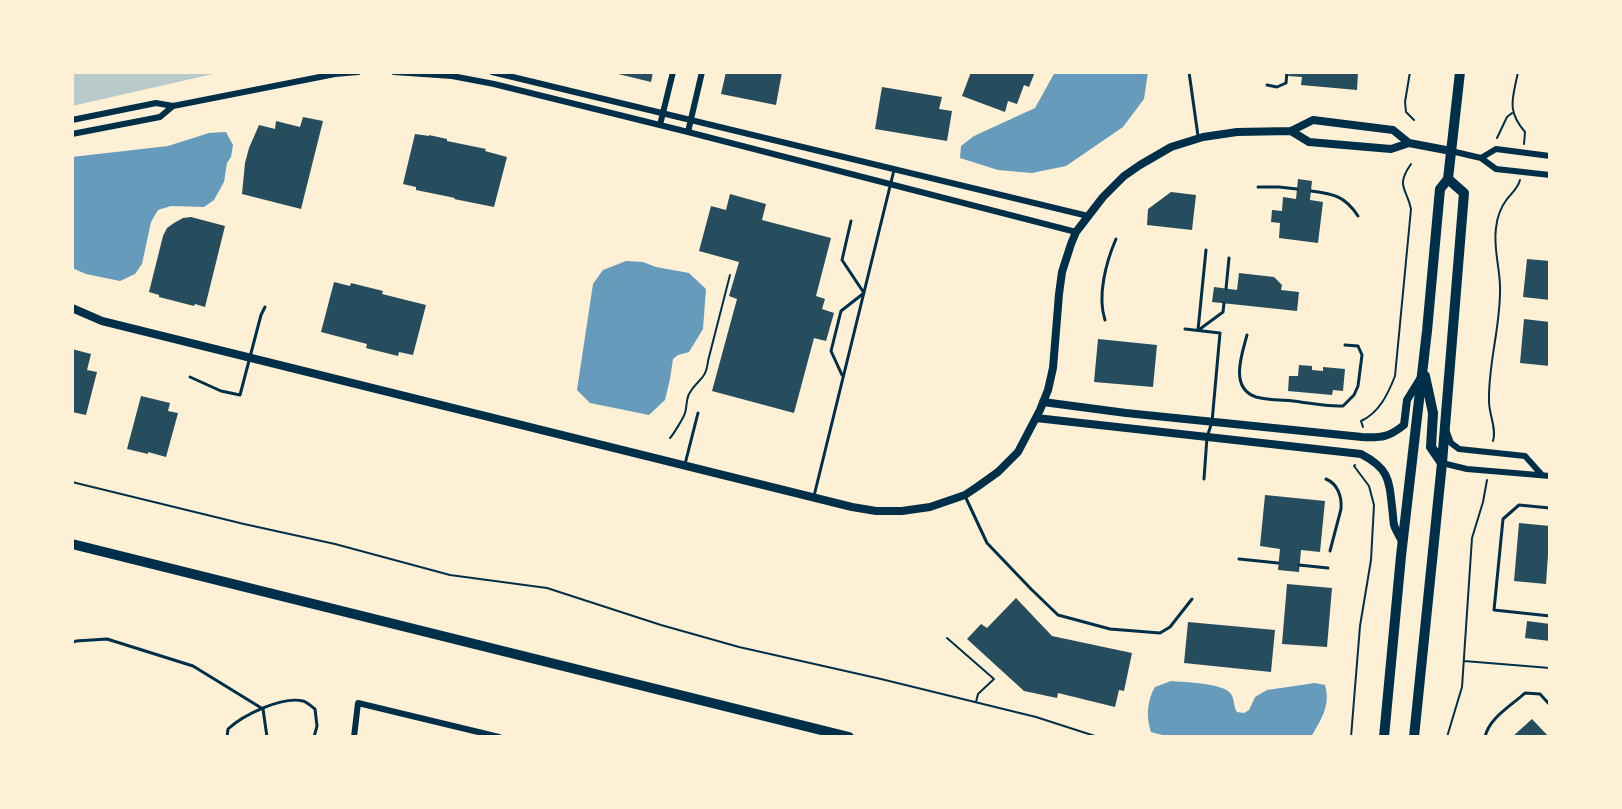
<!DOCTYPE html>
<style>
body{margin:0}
#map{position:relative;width:1622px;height:809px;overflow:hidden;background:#fdf0d5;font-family:Mulish,sans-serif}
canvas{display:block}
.frame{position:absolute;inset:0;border:74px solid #fdf0d5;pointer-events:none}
</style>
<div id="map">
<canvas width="1622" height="809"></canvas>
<div class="frame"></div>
</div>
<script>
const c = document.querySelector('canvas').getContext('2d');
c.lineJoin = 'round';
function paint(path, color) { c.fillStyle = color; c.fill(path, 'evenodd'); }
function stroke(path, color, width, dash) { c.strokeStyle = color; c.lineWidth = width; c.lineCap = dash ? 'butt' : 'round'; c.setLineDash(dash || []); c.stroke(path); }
const green = new Path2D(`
 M72 72H222L72 106Z`);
const water = new Path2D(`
 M1055 72H1148L1144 99 1123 127 1066 166 1032 173 998 170 960 158 961 146 974 136 1035 108Z
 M226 132 233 145 231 157 227 163 224 182 214 200 204 207 171 206 158 210 151 222 142 264 135 274 120 281 86 274 72 268V157L168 146 209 133Z
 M626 261 643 262 656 267 689 273 706 289 703 329 689 352 678 355 673 359 670 379 665 400 649 415 590 403 577 390 593 284 603 270Z
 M1171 681C1184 682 1224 683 1231 694 1235 700 1233 706 1237 712L1244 713 1249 710 1255 697 1267 690 1315 683 1325 685C1331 705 1321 720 1311 737H1170L1151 732C1146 718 1147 700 1155 687Z`);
const building = new Path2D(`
 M610 72H653L651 82Z
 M726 72H782L776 105 721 94Z
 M971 72H1035L1029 87 1024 85 1017 104 1008 101 1005 112 962 96Z
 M1289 72H1358L1357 90 1301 85 1302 77 1288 76Z
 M882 87 942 97 939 109 952 111 947 141 875 129Z
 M303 117 323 121 301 209 242 194 245 163 249 148 259 125 275 129 276 121 300 127Z
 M415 134 429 136V135L447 139V141L486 149 485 151 507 157 494 207 454 199 455 198 416 190V187L403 184Z
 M1298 179 1312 181 1310 200 1323 202 1318 243 1279 238 1280 223 1271 222 1272 210 1282 211 1283 197 1296 199Z
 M1171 192 1196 195 1192 230 1147 225 1148 209Z
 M730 194 766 204 762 220 831 238 816 296 825 299 822 309 834 313 826 341 814 338 794 413 712 391 737 299 729 296 739 262 699 251 711 206 726 210Z
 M191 217 225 226 205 307 195 304 194 306 159 297V295L149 292 163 236 167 228 174 223 183 218Z
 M1527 259 1550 261V300L1523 297Z
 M1239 273 1274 277 1282 285 1281 290 1299 292 1297 311 1212 302 1214 287 1237 290Z
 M334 282 350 286 351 283 383 291 382 294 426 305 413 355 399 352 398 356 366 348 367 344 321 332Z
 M1524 319 1550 322V366L1520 363Z
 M1098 339 1157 345 1153 387 1094 382Z
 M72 349 91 354 87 370 97 372 86 415 72 412Z
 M1299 365 1312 366V370L1323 371V367L1345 369 1343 391 1333 390 1332 395 1288 391 1289 376H1298Z
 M141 396 170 403 168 411 178 413 166 457 148 452V454L127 449Z
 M1265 495 1325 501 1320 552 1301 550 1299 572 1278 570 1280 549 1260 546Z
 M1519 523 1550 526 1546 584 1514 581Z
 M1287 584 1332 588 1327 647 1282 644Z
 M1016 598 1052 636 1132 653 1124 691 1119 690 1115 707 1058 693 1057 698 1024 691 967 639 981 624 987 628Z
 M1527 621 1550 624V641L1525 638Z
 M1188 622 1275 630 1271 672 1184 663Z
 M1532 719 1549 737H1512Z`);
const path = new Path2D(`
 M1410 72 1405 102 1406 112 1414 120
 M1518 72C1513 98 1506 110 1525 132L1524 144
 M1497 138 1507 117 1512 113
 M1363 427 1361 421C1379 413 1388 394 1395 376L1411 209C1407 188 1395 187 1411 164
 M670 438C673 435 684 417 685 413 687 407 686 400 689 394 697 379 706 381 708 361L730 275
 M1493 441C1497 429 1489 415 1489 401 1488 363 1501 326 1500 287 1500 268 1493 248 1496 228 1497 218 1501 207 1507 199 1512 193 1518 188 1520 180
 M72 482 244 524 335 544 450 575 547 588 661 625 739 647 881 679 1036 717 1098 737
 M947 638 994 679 978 694 976 702
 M1464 661 1550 668
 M1351 737 1360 626 1371 560 1374 505 1369 486 1354 466 1355 465
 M1447 737 1462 687 1472 538 1483 502 1487 480`);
const service = new Path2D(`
 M1189 72 1198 136
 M1267 85 1277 87 1286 83 1287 72
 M1258 187H1279L1297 189
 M1311 191C1334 194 1345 196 1358 216
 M1226 289 1229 258
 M1105 320C1097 296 1106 262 1116 239
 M1185 329 1220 333 1212 422 1207 437 1204 479
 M1200 329 1223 312 1224 303
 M1198 330 1206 250
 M1247 335C1242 354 1229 388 1256 397 1267 400 1281 400 1293 401 1310 403 1327 407 1343 406L1354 395 1358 386 1362 355 1358 346 1345 345
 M842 375 831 351 841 311 864 293 842 260 851 221
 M190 377 221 391 240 395 261 315 265 307
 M685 464 698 413
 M1326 479C1338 484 1342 497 1341 509L1330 551
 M814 496 894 170
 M965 496 987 543 1031 589 1058 615 1110 629 1160 633 1170 627 1192 599
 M1550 508 1519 505 1503 519 1494 610 1550 616
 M1239 559 1278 563
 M1299 565 1328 568
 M72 643 76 641 107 639 193 666 263 709 267 737
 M227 737 228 729C243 715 282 696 303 701 307 702 311 706 315 709L317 726 314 737
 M1485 737C1489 718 1511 706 1525 693L1540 694 1550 705`);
const minor = new Path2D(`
 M394 72 452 76 494 84 688 132 1076 232
 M492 72 1088 216
 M72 120 156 103 173 106 335 74 358 72
 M660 125 673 72
 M688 132 702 72
 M72 134 160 117 173 106
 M1451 151 1481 158 1496 169 1550 175
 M1481 158 1496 149 1550 156
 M1447 432 1451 443 1459 449 1525 456 1542 475
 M1442 463 1467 469 1550 476
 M354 737 358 703 499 737`);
const tertiary = new Path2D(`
 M1409 143 1451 151
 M72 308 102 321 852 507 876 511H902L930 507 965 495 977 487 998 472 1018 452 1040 410 1048 390 1053 368 1059 294 1062 272 1071 244 1076 232 1103 197 1124 176 1140 165 1171 147 1203 137 1237 132 1291 131 1313 120 1393 130 1409 143 1391 149 1309 142 1291 131
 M1043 402 1126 413 1362 437C1382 438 1389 437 1404 425L1407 400 1420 379
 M1036 418 1361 454C1388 468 1389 478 1392 507 1393 513 1393 520 1394 525 1396 531 1400 537 1403 543`);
const trunk = new Path2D(`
 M1425 376 1433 413 1431 447 1442 463
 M72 544 849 737
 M1384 737 1401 556 1427 331 1440 189 1448 179 1460 72
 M1414 737 1442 463 1464 193 1448 179`);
paint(green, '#b9caca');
paint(water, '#669bbc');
paint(building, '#264d5e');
stroke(path, '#003049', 2);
stroke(service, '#003049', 3);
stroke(minor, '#003049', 6);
stroke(tertiary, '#003049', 8);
stroke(trunk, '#003049', 10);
</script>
